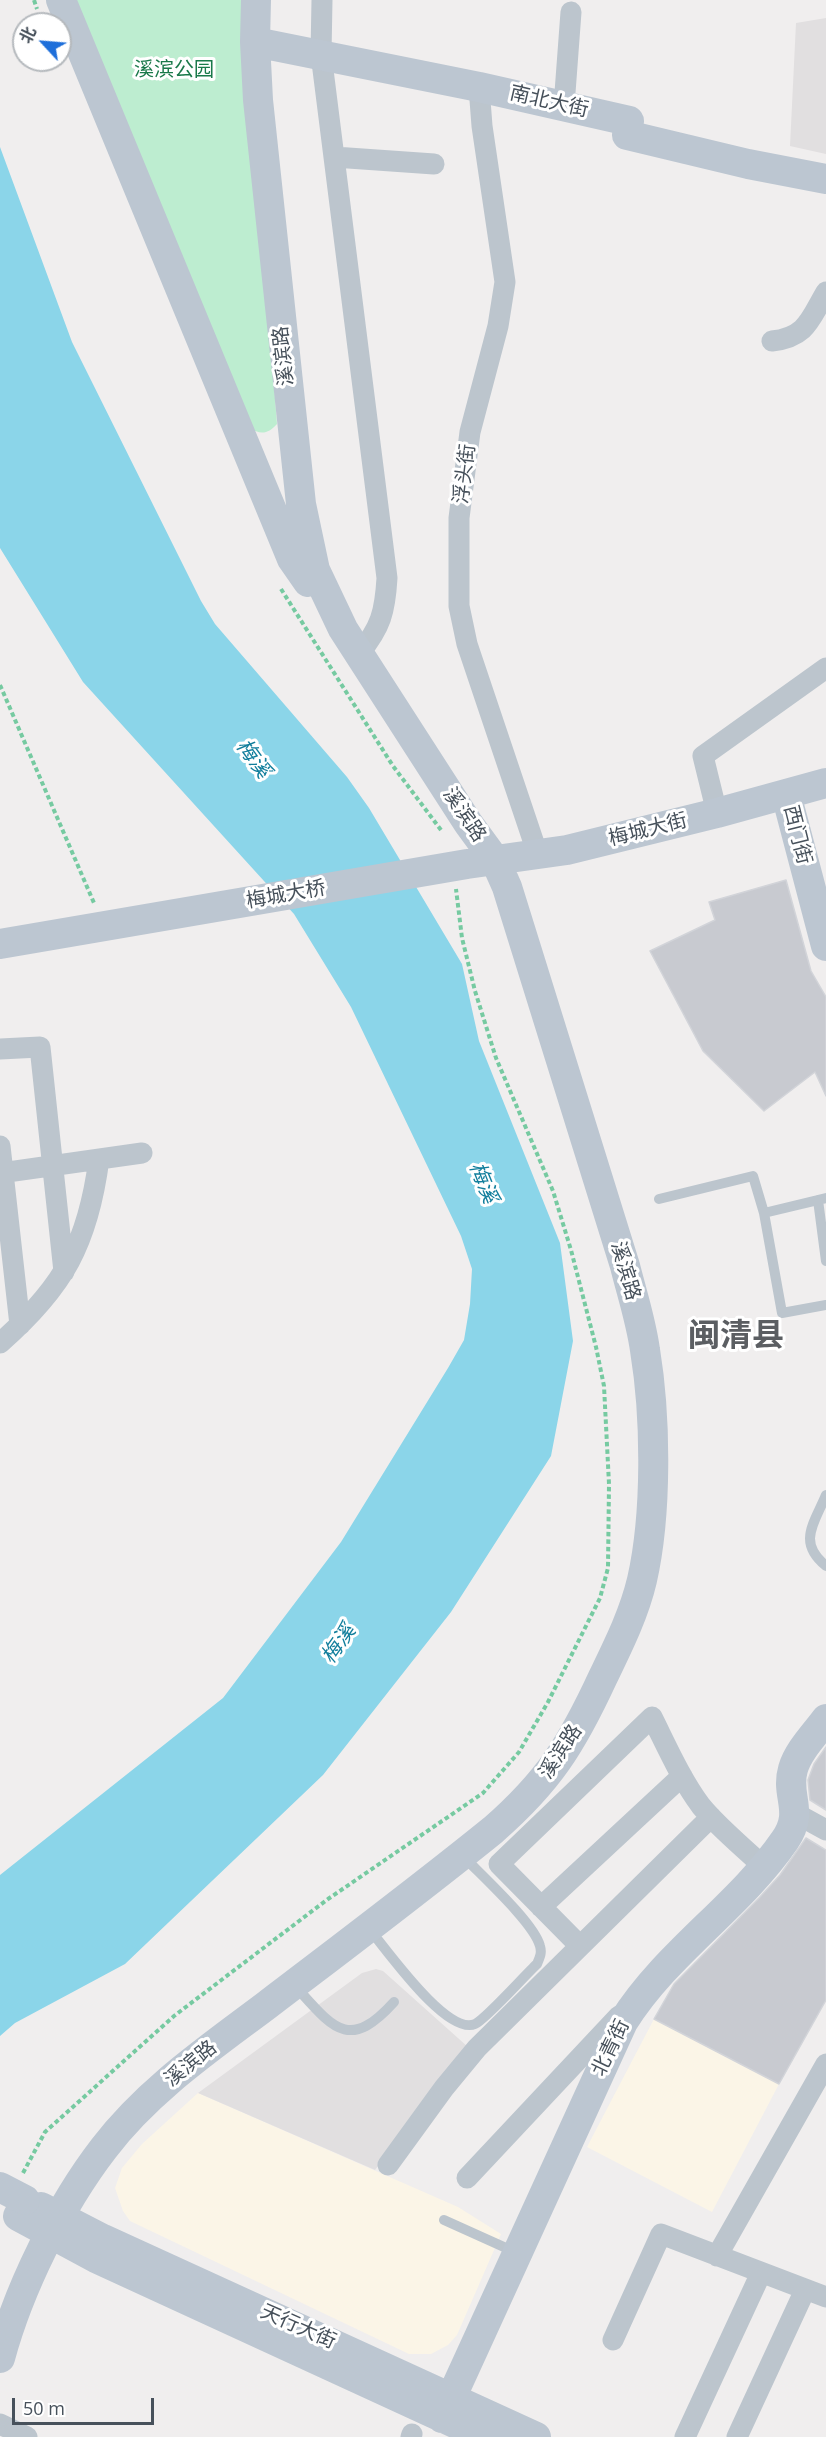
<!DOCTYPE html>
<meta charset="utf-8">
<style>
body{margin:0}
#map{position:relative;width:826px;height:2437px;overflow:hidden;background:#f0eeee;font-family:"Open Sans","Noto Sans SC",sans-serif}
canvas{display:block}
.north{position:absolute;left:12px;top:12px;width:60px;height:60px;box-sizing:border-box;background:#fff;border:2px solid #b5b9bd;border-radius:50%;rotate:296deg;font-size:16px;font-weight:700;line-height:24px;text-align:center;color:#47515b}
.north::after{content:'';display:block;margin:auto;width:21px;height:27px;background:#1e6fda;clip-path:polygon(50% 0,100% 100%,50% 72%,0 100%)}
.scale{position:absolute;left:12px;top:2398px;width:142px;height:27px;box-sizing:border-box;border:3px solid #47515b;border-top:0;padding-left:8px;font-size:18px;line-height:21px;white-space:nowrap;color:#47515b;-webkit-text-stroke:4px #fff;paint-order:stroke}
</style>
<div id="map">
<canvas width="826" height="2437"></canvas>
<div class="north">北</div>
<div class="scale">50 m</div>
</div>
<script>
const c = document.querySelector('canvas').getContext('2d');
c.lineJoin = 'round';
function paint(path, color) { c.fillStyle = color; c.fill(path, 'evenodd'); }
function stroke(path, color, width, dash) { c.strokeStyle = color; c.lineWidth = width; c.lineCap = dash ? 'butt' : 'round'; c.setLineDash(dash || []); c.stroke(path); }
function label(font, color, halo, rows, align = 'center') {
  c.font = font + ' "Open Sans","Noto Sans SC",sans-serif'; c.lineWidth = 6; c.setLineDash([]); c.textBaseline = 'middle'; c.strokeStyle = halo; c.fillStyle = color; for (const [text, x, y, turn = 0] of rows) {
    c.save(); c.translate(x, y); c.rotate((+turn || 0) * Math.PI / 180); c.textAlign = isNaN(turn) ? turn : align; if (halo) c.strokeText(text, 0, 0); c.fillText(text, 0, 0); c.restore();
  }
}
const commercial = new Path2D(`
 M654 2019 779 2084 712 2212 587 2147Z
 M198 2093 458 2207 501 2234 457 2335 448 2345 431 2354H409L130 2221 123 2211 115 2188 122 2168 142 2144Z`);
const education = new Path2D(`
 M826 18V154L790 146 796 23Z
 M376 1969 383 1971 468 2047 375 2170 198 2093 362 1973Z`);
const green = new Path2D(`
 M68 0H245L277 424C268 434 261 435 249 428Z`);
const water = new Path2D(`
 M0 147 72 342 201 601 215 624 347 777 369 808 462 964 479 1041 560 1243 573 1341 551 1456 451 1612 323 1775 125 1964 15 2023 0 2036V1875L223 1698 341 1542 448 1368 464 1340 470 1304 472 1269 461 1236 351 1007 294 914 83 682 0 548Z`);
const building = new Path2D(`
 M786 880 811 971 826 997V1096L815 1072 764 1111 703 1051 650 951 715 920 709 902Z
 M826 1747V1810L810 1800 808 1780 814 1764Z
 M806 1838 826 1850V2000L779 2084 654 2019 674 1984 759 1898 780 1875Z`);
const path = new Path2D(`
 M34 0 37 9
 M281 589 393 766 441 830
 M0 685 94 903
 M23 2173 45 2132 174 2016 328 1899 483 1793 519 1752 548 1702 600 1598 608 1568 609 1484 604 1386 596 1347 571 1250 553 1191 496 1058 475 991 462 938 456 889`);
const lane = new Path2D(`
 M659 1199 753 1176 764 1213 826 1198
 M818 1200 826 1261
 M764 1213 782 1313 826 1305
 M826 1495C814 1524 797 1542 826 1566
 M370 1930C387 1950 447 2036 475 2024 486 2019 525 1975 537 1964 540 1957 542 1953 540 1946 534 1923 482 1876 464 1857
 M296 1987C333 2028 349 2052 394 2002
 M444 2220 515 2252`);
const street = new Path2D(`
 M322 0 321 54 387 578C385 612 381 627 359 654
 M479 87 482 126 505 282 498 326 470 432 459 518V606L467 644 538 855
 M564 106 571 12
 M334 157 434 164
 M772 341C807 337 810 319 826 292
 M717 813 703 756 826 668
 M0 1049 40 1047 64 1272
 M0 1146 20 1325
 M0 1173 142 1153
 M0 1343C64 1287 88 1243 99 1159
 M795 1813 826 1830
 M541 1907 682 1776
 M580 1946 499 1864 652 1717C667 1747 681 1779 701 1806 719 1828 743 1847 764 1867
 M388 2165 444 2088 477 2048 711 1817
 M467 2178 619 2016
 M717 2256 826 2064
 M613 2340 661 2234 826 2297
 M0 2424 27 2437
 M411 2437 412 2434
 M685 2437 761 2273
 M737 2437 805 2290`);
const secondary = new Path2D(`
 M61 0 292 559 308 582
 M255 42 479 87 629 121 627 135 748 164 826 179
 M786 794 826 946
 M0 944 467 864 567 850 717 813 826 783
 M41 2207 103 2239 536 2437
 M18 2216 96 2258 485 2437
 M0 2358C19 2288 60 2205 104 2148 148 2090 210 2048 267 2005 343 1947 419 1890 493 1830 549 1781 572 1744 603 1677 618 1646 634 1614 642 1580 657 1514 656 1417 645 1350 641 1321 632 1294 625 1266L507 887 495 860 468 823 343 629 315 570 301 504 258 100 255 42 256 0
 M442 2418 623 2022C667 1952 739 1907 785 1840 805 1811 785 1796 793 1769 798 1751 815 1734 826 1719`);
const secondaryBridge = new Path2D(`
 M0 2187 25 2200`);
const parkNames = [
 ["溪滨公园",174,70]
];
const streetNames = [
 ["南北大街",549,102,13],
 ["溪滨路",284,356,-96],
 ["浮头街",465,474,-83],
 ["溪滨路",464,815,56],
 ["梅城大街",648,830,-14],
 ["西门街",797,835,76],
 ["梅城大桥",286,895,-10],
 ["溪滨路",625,1271,74],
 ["溪滨路",561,1752,-57],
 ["北青街",611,2048,-64],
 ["溪滨路",191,2064,-39],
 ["天行大街",298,2327,24]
];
const waterNames = [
 ["梅溪",253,759,54],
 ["梅溪",483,1183,68],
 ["梅溪",339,1644,-55]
];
const townNames = [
 ["闽清县",736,1337]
];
paint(commercial, '#fbf5e7');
paint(education, '#e1dfe0');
paint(green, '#bdedd0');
paint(water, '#8bd5e9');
paint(building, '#c8cad0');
stroke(building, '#d2d4d9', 1.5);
stroke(path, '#76caa1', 4, [4.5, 3]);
stroke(lane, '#bcc5cd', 10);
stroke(street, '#bcc5cd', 21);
stroke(secondary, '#bcc6d1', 30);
stroke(secondaryBridge, '#bcc6d1', 30);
label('20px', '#1a794a', '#fff', parkNames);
label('20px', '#47515b', '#fff', streetNames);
label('italic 21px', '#117e9c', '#fff', waterNames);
label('bold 32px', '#5b5e62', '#fff', townNames);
</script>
